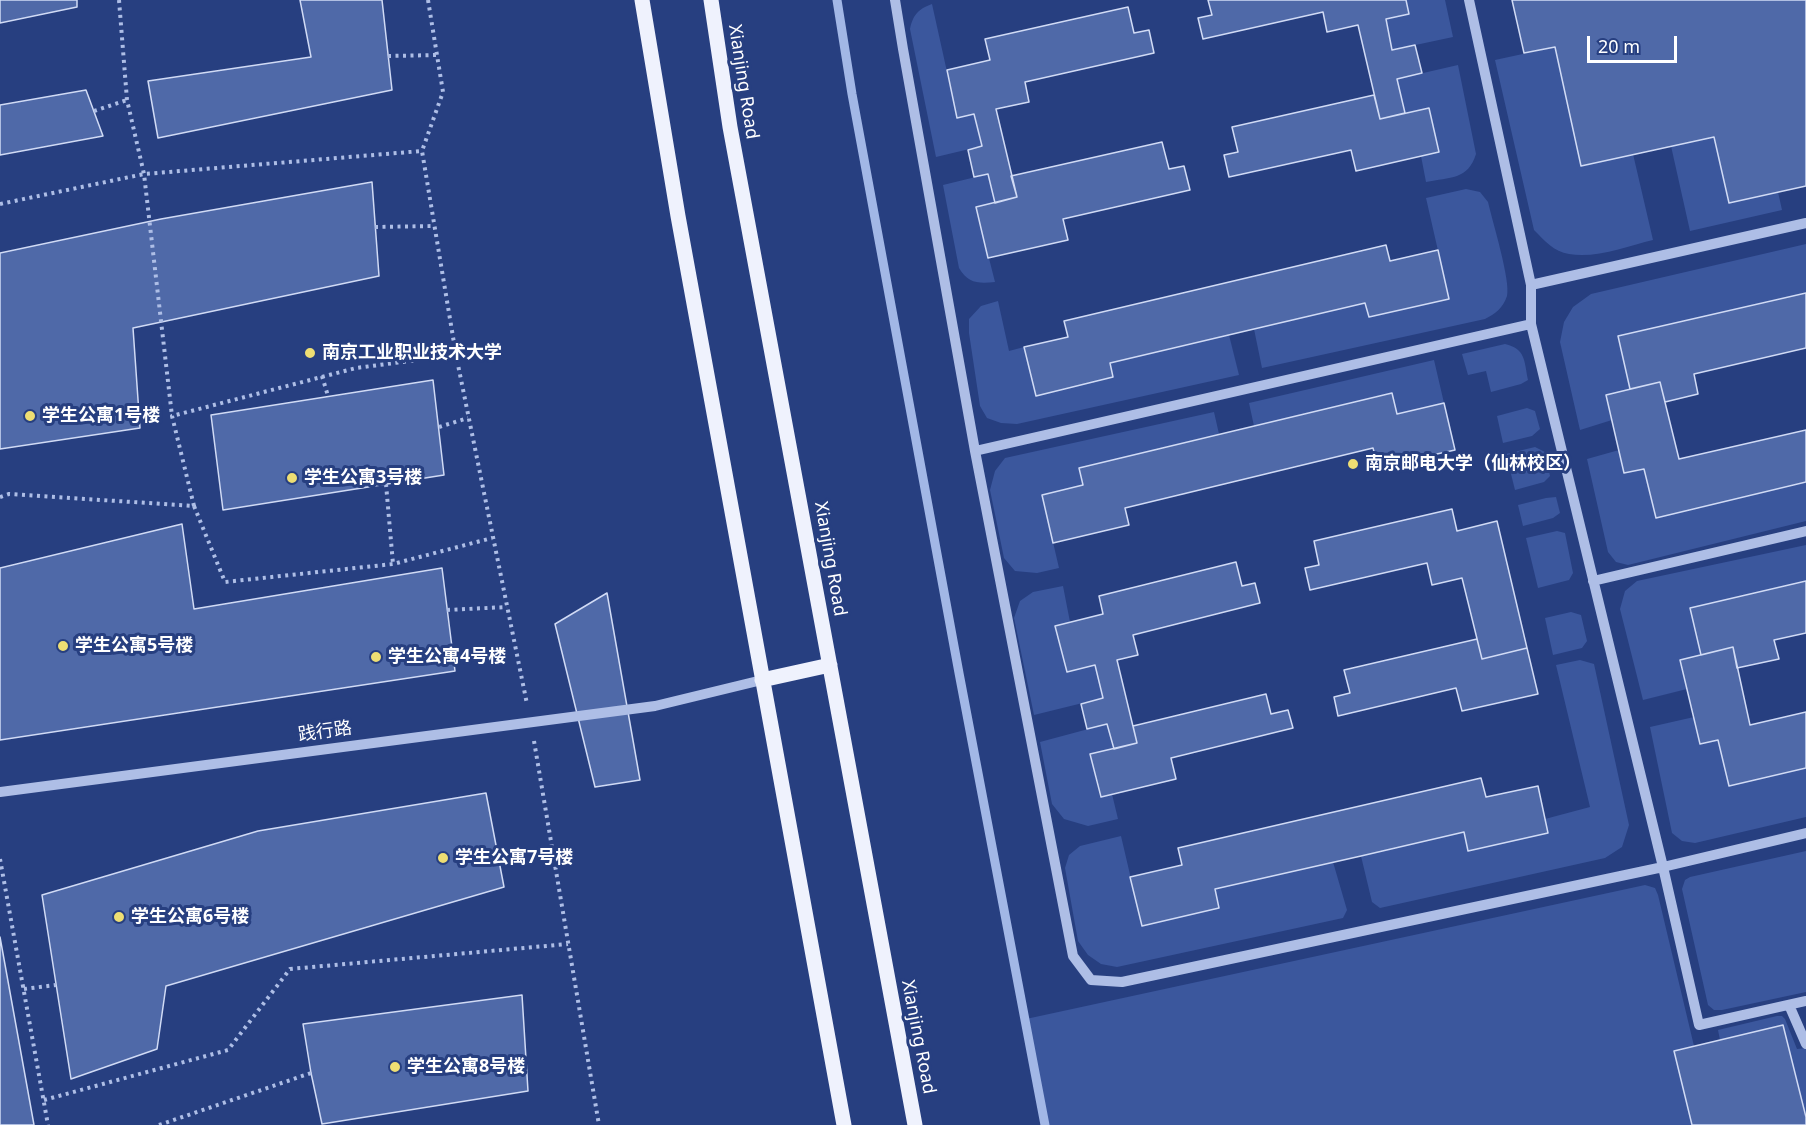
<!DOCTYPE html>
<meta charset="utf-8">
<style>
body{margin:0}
#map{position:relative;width:1806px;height:1125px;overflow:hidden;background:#273f80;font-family:"Noto Sans",sans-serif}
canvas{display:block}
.scale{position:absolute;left:1587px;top:36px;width:90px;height:27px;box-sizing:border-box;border:3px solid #fff;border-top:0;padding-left:8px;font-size:18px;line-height:21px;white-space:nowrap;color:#fff;-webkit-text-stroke:4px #273f80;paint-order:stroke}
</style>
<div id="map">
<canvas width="1806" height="1125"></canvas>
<div class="scale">20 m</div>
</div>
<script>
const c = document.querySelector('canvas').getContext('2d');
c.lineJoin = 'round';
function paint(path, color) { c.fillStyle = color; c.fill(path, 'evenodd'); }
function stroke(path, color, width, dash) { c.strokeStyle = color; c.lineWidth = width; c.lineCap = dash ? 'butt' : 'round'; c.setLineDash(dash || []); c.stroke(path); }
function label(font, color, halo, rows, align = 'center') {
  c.font = font + ' "Noto Sans","Noto Sans SC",sans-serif'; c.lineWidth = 6; c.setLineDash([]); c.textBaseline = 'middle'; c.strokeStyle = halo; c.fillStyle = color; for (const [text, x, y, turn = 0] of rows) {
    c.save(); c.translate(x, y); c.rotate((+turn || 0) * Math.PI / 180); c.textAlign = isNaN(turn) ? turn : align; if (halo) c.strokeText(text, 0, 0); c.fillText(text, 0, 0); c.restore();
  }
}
const green = new Path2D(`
 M1406 0H1445L1453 37 1392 50 1386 19 1409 14Z
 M932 4 957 117 974 114 982 146 936 157 910 29C913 15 918 9 932 4Z
 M1555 47 1633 154 1653 240C1628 246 1595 259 1569 254 1554 252 1544 240 1534 230L1495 60Z
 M1458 65 1476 154C1468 180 1450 177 1426 182L1421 156 1439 151 1429 108 1405 113 1397 79Z
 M1714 137 1729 203 1778 192 1782 210 1690 231 1671 146Z
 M988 174 995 203 976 207 995 282C978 284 968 283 959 268L943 185Z
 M1466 189 1480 192 1488 202C1492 220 1511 281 1507 296 1503 308 1495 314 1485 319L1262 368 1254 329 1365 303 1369 317 1449 299 1426 198Z
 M1806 244V293L1618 336 1630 389 1606 395 1612 420 1580 430 1560 342 1564 322 1573 307 1591 294Z
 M998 301 1009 351 1024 347 1036 395 1113 377 1110 363 1229 335 1239 375 1017 424 1001 423 987 418 980 406 969 333V319L981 306Z
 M1505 344C1526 349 1524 361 1528 380L1521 384 1491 392 1486 371 1468 375 1462 354Z
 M1434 360 1444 403 1397 414 1391 393 1254 426 1249 403Z
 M1527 408 1535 411 1540 429 1532 436 1503 443 1497 416Z
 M1214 412 1219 434 1080 468 1083 485 1042 495 1059 568 1037 573 1015 571 1004 558 990 490 995 471 1005 458Z
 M1535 447 1545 452 1550 476 1544 482 1515 490 1506 454Z
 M1619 450 1624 473 1644 469 1656 518 1806 482V521L1628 565 1616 562 1608 552 1587 459Z
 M1556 497 1560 513 1553 518 1523 526 1518 505 1546 498Z
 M1557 531 1565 533 1573 573 1569 580 1538 588 1526 538Z
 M1806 545V581L1701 655 1680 660 1687 689 1643 700 1620 609 1625 591 1637 581Z
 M1063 586 1070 622 1056 626 1095 665 1103 698 1034 715 1014 618 1020 601 1033 592Z
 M1571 612 1581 615 1587 641 1582 648 1553 655 1545 618Z
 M1580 660 1594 664 1629 825 1622 847 1605 858 1380 908 1372 902 1361 856 1464 832 1468 850 1545 819 1590 807 1556 665Z
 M1694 717 1700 744 1718 740 1729 786 1806 768V817L1695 843 1682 841 1672 833 1650 727Z
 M1107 724 1114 749 1090 754 1100 797 1112 794 1118 819 1088 826 1064 819 1052 804 1040 742Z
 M1121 836 1142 926 1219 908 1215 889 1333 862 1347 910 1343 918 1117 967 1101 964 1088 955 1078 941 1065 868 1069 855 1080 846Z
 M1806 851V992L1722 1010H1714L1708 1005 1682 889 1685 880 1690 877Z
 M1645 885 1655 888 1658 895 1694 1046 1675 1051 1692 1125H1045L1026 1019Z
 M1777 1016H1782L1785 1019 1797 1049 1806 1048V1117L1783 1025 1720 1040 1718 1030Z`);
const stream = new Path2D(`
 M837 0 852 94 959 673 1045 1125`);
const building = new Path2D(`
 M0 0H77V7L0 23Z
 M300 0H382L392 90 158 138 148 81 311 57Z
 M1208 0H1406L1409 14 1386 19 1392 50 1415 45 1422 73 1397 79 1405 113 1380 119 1358 25 1327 32 1323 12 1203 39 1198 18 1212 15Z
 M1512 0H1806V186L1729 203 1714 137 1581 166 1555 47 1524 53Z
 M1128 7 1134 33 1149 30 1154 53 1025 82 1029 102 996 109 1017 197 995 203 988 174 974 177 968 150 982 146 974 114 957 118 947 70 990 60 985 39Z
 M86 90 103 136 0 155V105Z
 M1374 95 1380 119 1429 108 1439 152 1356 171 1351 150 1229 177 1224 155 1238 152 1232 127Z
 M1162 142 1169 169 1184 166 1190 190 1063 219 1068 240 988 258 976 207 1017 197 1011 176Z
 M372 182 379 276 133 328 140 428 0 449V253L161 219Z
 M1386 245 1390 261 1438 250 1449 299 1369 317 1365 303 1254 329 1110 363 1113 377 1036 396 1024 347 1068 337 1064 321Z
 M1806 293V348L1694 374 1698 394 1665 402 1660 382 1630 389 1618 336Z
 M433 380 444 475 223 510 211 415Z
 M1660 382 1679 459 1806 430V482L1656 518 1644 469 1624 473 1606 395Z
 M1392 393 1397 414 1444 403 1455 450 1378 467 1373 448 1125 508 1129 525 1053 543 1042 495 1083 485 1079 468Z
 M1452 509 1457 531 1497 521 1527 648 1482 659 1462 578 1432 585 1427 563 1310 590 1305 568 1319 565 1314 541Z
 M182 524 194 609 442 568 455 671 0 740V568Z
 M1236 562 1242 586 1255 583 1260 603 1133 635 1138 655 1117 660 1137 743 1114 749 1107 724 1087 729 1081 704 1103 698 1095 665 1067 672 1055 626 1103 614 1099 596Z
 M1806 581V633L1774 640 1779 659 1737 668 1733 647 1701 655 1690 608Z
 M607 593 640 780 595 787 555 624Z
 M1477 639 1482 659 1527 648 1538 694 1462 711 1456 688 1338 716 1334 697 1350 693 1344 670Z
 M1733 647 1750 725 1806 712V768L1729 786 1718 740 1700 744 1680 660Z
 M1266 694 1271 714 1288 710 1293 728 1171 758 1176 779 1101 797 1090 754 1137 743 1133 726Z
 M1481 778 1486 797 1538 786 1548 833 1468 851 1464 832 1361 856 1215 889 1219 908 1142 926 1130 877 1182 865 1178 848Z
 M486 793 504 887 166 986 157 1049 71 1079 42 895 258 831Z
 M0 937 34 1125H0Z
 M522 995 528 1091 322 1124 311 1073 303 1024Z
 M1783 1025 1806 1117V1125H1692L1674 1051Z`);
const path = new Path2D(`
 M119 0 127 100 144 174 172 416
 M428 0 443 92 422 151 456 355 527 704
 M388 56 437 55
 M94 111 127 100
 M0 204 144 174 422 151
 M375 227 435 226
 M322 376 328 396
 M439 427 468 418
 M386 484 393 564
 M0 497 9 494 194 506 225 582 393 564 492 538
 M194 506 172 416 356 368 456 355
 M447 610 507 607
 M534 741 599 1125
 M0 859 48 1125
 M24 989 56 985
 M44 1100 228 1050 290 969 568 944
 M159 1125 311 1073`);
const minor = new Path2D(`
 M895 0 903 49 975 451 1073 956 1091 980 1122 982 1663 867 1806 833
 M1469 0 1531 285V324L1663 867 1699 1025 1806 1001
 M1531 285 1806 223
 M975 451 1531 324
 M1593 581 1806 531
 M0 792 655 706 762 680
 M1789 1005 1806 1044`);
const major = new Path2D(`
 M642 0 678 216 844 1125
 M711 0 730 127 915 1125
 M762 680 830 665`);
const markers = [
 [310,353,6,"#eede73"],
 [30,416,6,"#eede73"],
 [1353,464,6,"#eede73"],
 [292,478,6,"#eede73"],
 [63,646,6,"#eede73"],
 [376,657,6,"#eede73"],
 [443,858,6,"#eede73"],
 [119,917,6,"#eede73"],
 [395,1067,6,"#eede73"]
];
const streetNames = [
 ["Xianjing Road",743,82,81],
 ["Xianjing Road",830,559,80],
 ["践行路",325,732,-8],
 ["Xianjing Road",918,1037,79]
];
const poiNames = [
 ["南京工业职业技术大学",322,353],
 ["学生公寓1号楼",42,416],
 ["南京邮电大学（仙林校区）",1365,464],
 ["学生公寓3号楼",304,478],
 ["学生公寓5号楼",75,646],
 ["学生公寓4号楼",388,657],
 ["学生公寓7号楼",455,858],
 ["学生公寓6号楼",131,917],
 ["学生公寓8号楼",407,1067]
];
paint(green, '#3b579d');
stroke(stream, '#a2b7e6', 9);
paint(building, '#4f69a8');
stroke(building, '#d1dbf5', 1.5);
stroke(path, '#aebee6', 4, [3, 4.5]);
stroke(minor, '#aebee6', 10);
stroke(major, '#eff2fd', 15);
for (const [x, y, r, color] of markers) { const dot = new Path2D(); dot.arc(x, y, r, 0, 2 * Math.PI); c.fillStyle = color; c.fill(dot); stroke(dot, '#273f80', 2); }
label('18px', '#fff', '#273f80', streetNames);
label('bold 18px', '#fff', '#273f80', poiNames, 'left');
</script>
